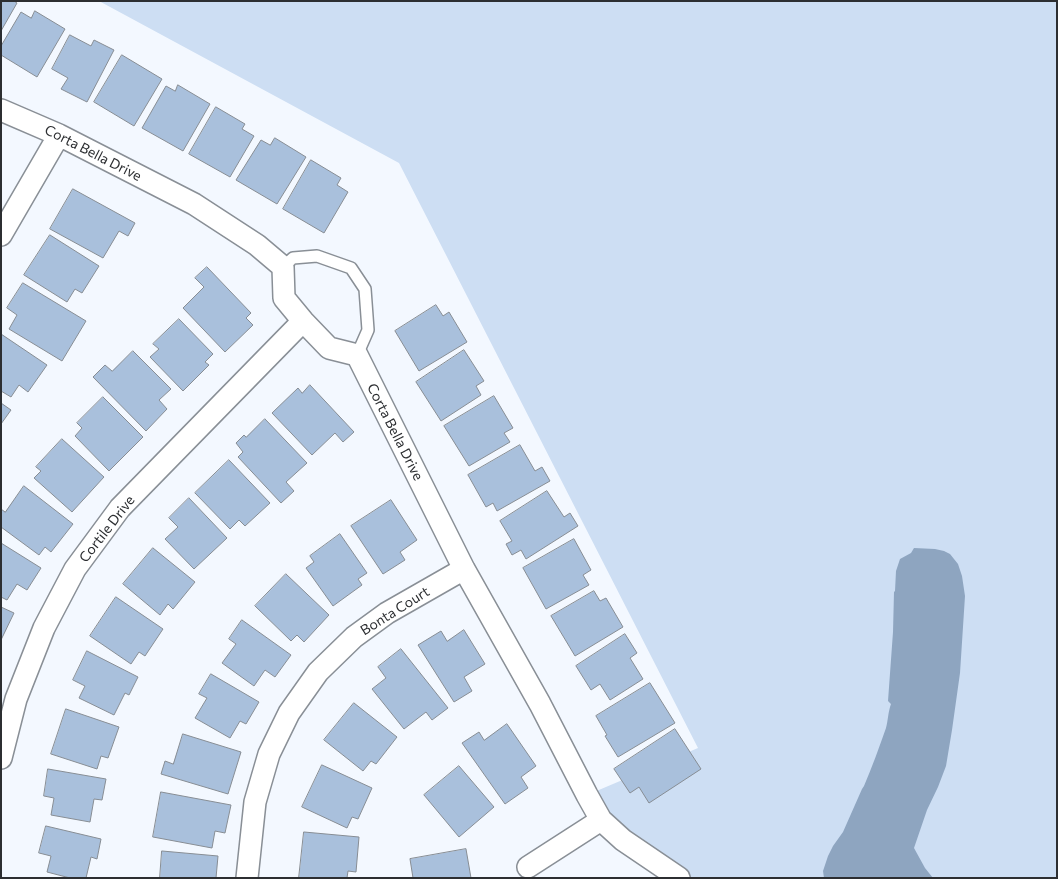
<!DOCTYPE html>
<style>
body{margin:0}
#map{position:relative;width:1058px;height:879px;overflow:hidden;background:#f3f8ff;font-family:Commissioner,sans-serif}
canvas{display:block}
.frame{position:absolute;inset:0;border:2px solid #2c2e31;pointer-events:none}
</style>
<div id="map">
<canvas width="1058" height="879"></canvas>
<div class="frame"></div>
</div>
<script>
const c = document.querySelector('canvas').getContext('2d');
c.lineJoin = 'round';
function paint(path, color) { c.fillStyle = color; c.fill(path, 'evenodd'); }
function stroke(path, color, width, dash) { c.strokeStyle = color; c.lineWidth = width; c.lineCap = dash ? 'butt' : 'round'; c.setLineDash(dash || []); c.stroke(path); }
function label(font, color, halo, rows, align = 'center') {
  c.font = font + ' Commissioner,sans-serif'; c.lineWidth = 4; c.setLineDash([]); c.textBaseline = 'middle'; c.strokeStyle = halo; c.fillStyle = color; for (const [text, x, y, turn = 0] of rows) {
    c.save(); c.translate(x, y); c.rotate((+turn || 0) * Math.PI / 180); c.textAlign = isNaN(turn) ? turn : align; if (halo) c.strokeText(text, 0, 0); c.fillText(text, 0, 0); c.restore();
  }
}
const green = new Path2D(`
 M99 1H1057V878H679L587 795 698 748 399 163Z`);
const water = new Path2D(`
 M914 548 935 549 944 551 950 554 958 564 962 576 965 596 960 673 952 730 946 766 938 787 927 810 914 848 925 868 933 878H824L823 871 828 856 833 846 843 832 862 789 864 786C872 767 879 748 886 728 888 721 888 712 891 704L888 701 893 632 894 592 895 591 896 571 900 559 911 553Z`);
const building = new Path2D(`
 M1 1H14L17 3 1 31Z
 M35 11 65 29 37 77 1 55V46L21 12 31 18Z
 M70 35 91 46 94 40 114 50 87 102 61 89 68 78 52 69Z
 M122 55 162 79 134 126 94 102Z
 M178 85 210 104 183 151 142 128 166 86 175 91Z
 M216 107 245 124 242 129 254 136 230 177 189 154Z
 M275 138 306 157 277 204 236 180 261 140 270 145Z
 M311 160 341 178 337 185 348 192 324 233 283 209Z
 M73 189 135 223 128 236 119 231 103 258 50 229Z
 M50 235 99 266 82 293 75 289 67 302 24 275Z
 M207 267 251 313 246 318 253 325 225 352 183 308 204 287 195 278Z
 M23 283 86 321 62 361 9 329 17 315 7 308Z
 M436 305 443 316 449 312 467 342 419 371 395 331Z
 M179 319 213 354 205 362 209 365 183 391 150 357 159 349 153 344Z
 M1 334 47 365 28 392 19 385 11 397 1 391Z
 M464 350 484 381 476 386 481 395 441 421 416 382Z
 M133 351 171 389 159 400 167 409 146 431 93 377 105 365 112 371Z
 M310 385 354 432 343 442 335 433 312 455 272 413 298 388 302 393Z
 M494 396 513 428 504 433 510 442 469 466 444 426Z
 M103 397 143 437 109 471 75 436 82 428 77 423Z
 M1 403 11 410 1 424Z
 M265 419 307 463 286 482 294 491 281 503 238 457 243 452 236 443 244 435 246 437Z
 M62 439 104 477 72 512 34 478 41 471 36 467Z
 M520 445 535 471 542 467 550 481 497 511 493 503 486 507 468 475Z
 M229 460 270 503 245 526 239 520 230 529 195 493Z
 M24 486 73 524 51 552 45 547 39 555 1 527V509L5 512Z
 M547 491 564 517 570 513 578 526 526 559 521 550 512 555 506 544 512 541 500 521Z
 M189 498 227 538 194 569 165 539 178 527 169 518Z
 M391 500 417 540 400 552 405 560 383 574 351 526Z
 M340 534 367 573 358 579 362 585 333 606 306 568 314 562 310 556Z
 M574 539 591 570 583 575 589 585 546 609 523 568Z
 M1 543 41 568 27 590 17 584 7 600 1 597Z
 M153 548 195 582 173 609 168 604 160 615 123 584Z
 M286 574 329 615 304 642 297 635 291 641 255 606Z
 M594 591 600 601 606 598 623 627 575 656 551 616Z
 M116 597 163 629 145 656 139 652 131 664 90 636Z
 M1 607 14 613 1 640Z
 M242 620 291 655 275 677 265 670 254 686 222 663 236 644 229 639Z
 M464 630 485 664 464 677 472 691 454 702 418 645 441 631 447 641Z
 M625 634 637 653 630 658 643 679 610 700 600 684 591 690 576 666Z
 M401 649 448 708 432 720 426 712 404 729 372 689 386 678 378 667Z
 M87 651 138 677 129 695 125 693 114 715 79 698 85 686 73 680Z
 M211 674 259 702 246 724 240 721 230 738 195 718 207 698 199 694Z
 M650 683 675 723 618 757 605 736 607 735 596 716Z
 M354 703 397 737 376 764 371 761 363 771 324 740Z
 M66 709 119 727 108 758 101 756 97 769 51 754Z
 M507 724 536 766 521 777 528 788 505 804 462 743 479 732 484 740Z
 M675 729 701 769 649 803 639 787 630 793 614 769Z
 M183 734 241 752 228 794 161 774 165 761 173 764Z
 M322 765 372 788 358 819 352 817 347 828 302 807Z
 M459 766 494 807 459 837 424 795Z
 M48 769 106 779 102 800 94 799 90 822 51 815 54 798 44 796Z
 M161 792 231 805 225 833 215 831 212 848 153 837Z
 M46 826 101 839 97 859 91 857 86 878H70L47 872 51 856 39 853Z
 M304 832 359 837 356 872 348 871 347 878H299Z
 M466 849 471 878H413L410 859Z
 M162 851 218 856 216 878H160Z`);
const lane = new Path2D(`
 M283 267 293 258 317 256 351 268 365 289 368 330 357 355`);
const street = new Path2D(`
 M1 110 59 135 194 204 257 245 283 267 284 298 303 321 329 348 357 355 464 569 540 704 587 795 601 820 623 840 679 878
 M1 235 59 135
 M1 758 16 699 44 628 75 569 120 508 303 321
 M528 867 601 820
 M247 878 255 802 269 754 289 713 318 672 354 637 387 613 464 569`);
const streetNames = [
 ["Corta Bella Drive",93,153,27],
 ["Corta Bella Drive",395,432,63],
 ["Cortile Drive",107,529,-52],
 ["Bonta Court",395,611,-32]
];
paint(green, '#cddef3');
paint(water, '#8ea5c0');
paint(building, '#a9c0dc');
stroke(building, '#878d94', 1);
stroke(lane, '#898f96', 14);
stroke(street, '#898f96', 24);
stroke(lane, '#fff', 11);
stroke(street, '#fff', 21);
label('14px', '#2c2e31', '#fff', streetNames);
</script>
